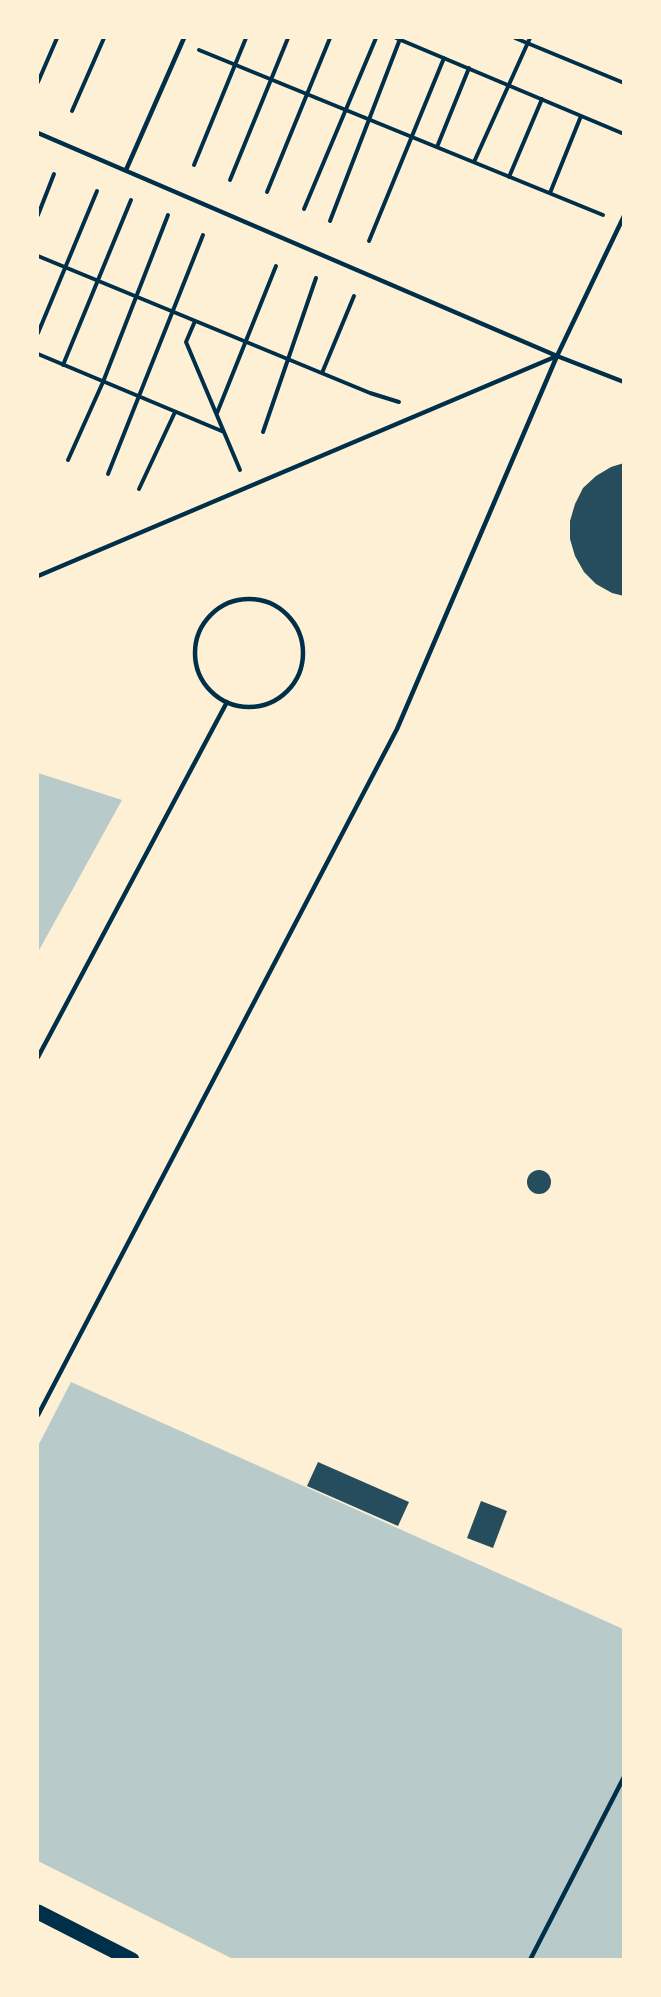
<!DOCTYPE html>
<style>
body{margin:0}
#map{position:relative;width:661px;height:1997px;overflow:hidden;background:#fdf0d5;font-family:"Libre Baskerville",serif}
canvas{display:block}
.frame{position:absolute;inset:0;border:39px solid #fdf0d5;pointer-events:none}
</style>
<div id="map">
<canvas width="661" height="1997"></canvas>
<div class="frame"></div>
</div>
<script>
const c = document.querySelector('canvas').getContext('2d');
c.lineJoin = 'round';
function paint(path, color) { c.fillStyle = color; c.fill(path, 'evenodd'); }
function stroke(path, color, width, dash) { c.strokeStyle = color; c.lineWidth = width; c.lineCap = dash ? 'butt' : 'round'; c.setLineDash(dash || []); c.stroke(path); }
const green = new Path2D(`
 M38 773 122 800 38 952Z
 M71 1382 623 1629V1959H233L38 1861V1446Z`);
const building = new Path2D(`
 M624 463V596L612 593 596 584 584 572 575 556 570 539V521L575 504 583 488 596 476 611 467Z
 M527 1182a12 12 0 1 1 24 0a12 12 0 1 1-24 0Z
 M318 1462 409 1502 398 1526 307 1486Z
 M481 1501 507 1511 493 1548 467 1538Z`);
const path = new Path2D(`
 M396 38 624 134
 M515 38 624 83
 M199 50 603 215
 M38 82 57 38
 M72 111 104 38
 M437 147 469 68
 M474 162 530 38
 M194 165 246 38
 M509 177 542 99
 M230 180 288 38
 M267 192 330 38
 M550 193 581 116
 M304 209 376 38
 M38 215 54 174
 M330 221 400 39
 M369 241 444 58
 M38 256 370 393 399 402
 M195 321 186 342 240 470
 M38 333 97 191
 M38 354 224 432
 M63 365 131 200
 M322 373 354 296
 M217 413 276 266
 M263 432 316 278
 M68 460 103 382 168 215
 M108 474 203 235
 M139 489 175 412`);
const service = new Path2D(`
 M38 133 557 356 624 382
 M126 170 184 38
 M38 576 557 356
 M195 653a54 54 0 1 1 108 0a54 54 0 1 1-108 0Z
 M38 1057 227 702
 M38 1415 397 729 557 356 624 216
 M530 1960 624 1777`);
const primary = new Path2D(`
 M38 1912 132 1960`);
paint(green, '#b9caca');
paint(building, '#264d5e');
stroke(path, '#003049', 4);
stroke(service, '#003049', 4.5);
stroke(primary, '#003049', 15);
</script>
